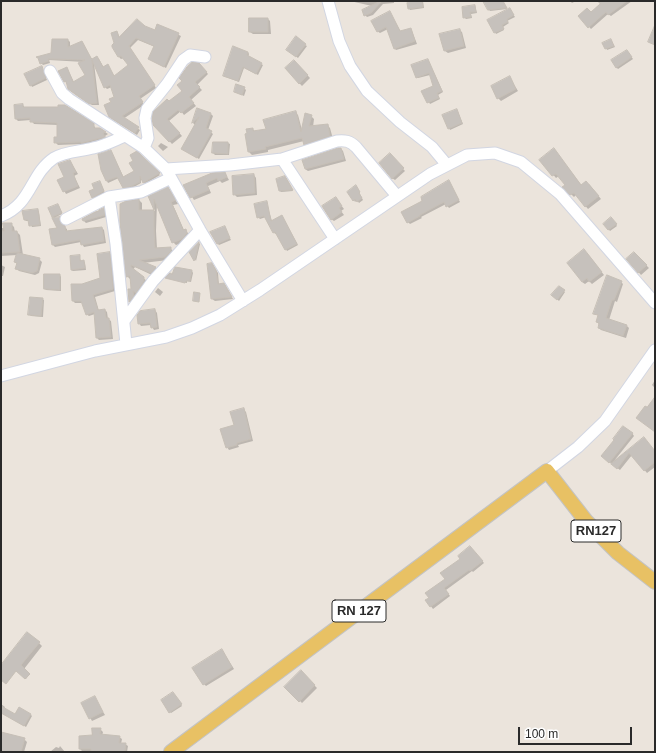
<!DOCTYPE html>
<style>
body{margin:0}
#map{position:relative;width:656px;height:753px;overflow:hidden;background:#ebe4dc;font-family:Arial,sans-serif}
canvas{display:block}
.frame{position:absolute;inset:0;border:2px solid #2a2a2a;pointer-events:none}
.scale{position:absolute;left:518px;top:727px;width:114px;height:18px;box-sizing:border-box;border:2px solid #2a2a2a;border-top:0;padding-left:5px;font-size:12px;line-height:14px;white-space:nowrap;color:#2a2a2a;-webkit-text-stroke:3px #fff;paint-order:stroke}
</style>
<div id="map">
<canvas width="656" height="753"></canvas>
<div class="frame"></div>
<div class="scale">100 m</div>
</div>
<script>
const c = document.querySelector('canvas').getContext('2d');
c.lineJoin = 'round';
function paint(path, color) { c.fillStyle = color; c.fill(path, 'evenodd'); }
function stroke(path, color, width, dash) { c.strokeStyle = color; c.lineWidth = width; c.lineCap = dash ? 'butt' : 'round'; c.setLineDash(dash || []); c.stroke(path); }
function label(font, color, halo, rows, align = 'center') {
  c.font = font + ' Arial,sans-serif'; c.lineWidth = 4; c.setLineDash([]); c.textBaseline = 'middle'; c.strokeStyle = halo; c.fillStyle = color; for (const [text, x, y, turn = 0] of rows) {
    c.save(); c.translate(x, y); c.rotate((+turn || 0) * Math.PI / 180); c.textAlign = isNaN(turn) ? turn : align; if (halo) c.strokeText(text, 0, 0); c.fillText(text, 0, 0); c.restore();
  }
}
const shadow = new Path2D(`
 M350 1H394V3L383 4 373 15 367 17 365 15 372 6Z
 M409 1H423L424 8 410 10 409 8 410 2Z
 M484 1H502L507 9 490 11Z
 M570 1H576L572 3Z
 M603 1H632L611 16 608 14 591 29 579 16 591 13Z
 M475 6 477 13 471 14 472 18 466 19 464 17Z
 M511 11 515 17 507 21 509 23 503 27 504 30 496 34 488 20Z
 M390 13 401 32 410 29 412 31 417 44 396 50 394 48 388 29 380 33 377 31Z
 M268 19 270 21 271 34H253L250 32Z
 M158 25 181 36 166 68 149 59 155 47 138 40 130 48 156 88 140 99 144 105 123 119 140 130 137 135 112 119V102L116 97 112 87 107 89 105 87 94 63 99 105H92L71 91 65 81 67 68 74 82 87 76 84 62 49 60 50 63 43 65 41 63 68 40 70 42V48L82 42 92 60 99 59 104 68 108 66 115 77 130 65 124 58 121 59 118 56 116 44 117 32 120 38 145 27 155 31Z
 M459 30 462 32 466 48 448 53 445 51 441 35Z
 M612 42 615 47 607 50 604 43Z
 M305 45 307 46 298 58 289 51Z
 M248 52 249 54 248 57 263 65 258 75 244 68 239 82 226 77 224 76Z
 M628 52 633 59 618 69 616 67Z
 M428 60 443 92 438 95 440 99 430 104 423 91 434 86 430 75 418 78 416 77Z
 M294 61 310 78 302 86 286 69Z
 M199 64 208 74 197 85 202 90 191 100 196 106 184 115 181 111 169 121 182 136 172 144 154 124 169 102 183 91Z
 M42 68 47 80 32 87 26 74Z
 M509 77 518 91 501 101 498 98Z
 M244 88 246 90 244 96 235 92Z
 M23 105 25 108 93 124 96 129H100L108 134 105 136 107 139 84 145 83 144 58 145 55 142 58 138V125L34 124 31 120 18 121 16 119Z
 M198 109 211 114 213 116 208 130 213 134 199 159 182 149 195 125 193 123Z
 M295 112 298 115 302 130 311 116 314 119 313 127 327 125 330 128 333 139 308 147 304 141 268 150V152L252 155 249 152 253 129 255 132 267 129Z
 M458 112 463 124 450 130 449 128Z
 M161 143 168 147 163 151 158 146Z
 M214 143H228L230 144 229 155H215L213 153Z
 M341 149 343 151 346 161 308 171 305 169Z
 M111 151 124 178 135 171 136 153 160 175 145 184 141 177V183L132 188 126 189 119 178 108 183 101 169Z
 M556 152 582 186 589 184 601 199 588 209 576 195 574 197 564 187 566 185 559 176 556 178 541 160Z
 M390 155 405 171 395 180 392 178Z
 M70 161 78 174 74 176 80 188 66 194 59 181 65 178Z
 M225 173 229 180 222 183 220 181 208 186 211 193 194 200 185 186Z
 M254 175 256 178 257 195 237 197 234 194Z
 M286 178 293 191 281 192 280 191Z
 M449 181 460 202 449 208 446 204 421 217 422 218 410 224 408 222 424 201Z
 M100 182 105 193 94 199 93 197 95 189Z
 M168 188 178 204 173 205 184 230 188 233 190 237 185 242 176 245 173 242 157 202 156 231 157 249 170 248 173 251 174 254 168 260 143 263 156 268 158 271 154 276 135 267 133 270 147 281 139 295 136 293V299L132 304 130 302 129 290H132L130 279 127 276V202L139 200 142 203V211H155L149 197Z
 M357 188 363 200 359 203 357 200 355 202 354 200Z
 M338 201 344 209 341 211 344 215 334 221 331 219Z
 M266 202 272 221 283 218 298 245 287 251 277 233 275 234 274 232 266 217 260 219 258 217Z
 M59 206 62 214 54 218 53 216Z
 M103 209 106 211V217L86 223 83 220Z
 M38 210 39 212 41 226 32 227 30 221H26L25 220Z
 M59 218 61 220V225L67 229V232L102 228 104 230 106 243 84 247 81 242 55 247 53 245 50 230 58 228Z
 M611 218 617 226 610 231 604 224Z
 M11 224 14 227 15 232H17L20 235 23 255 39 259 42 262 39 273 35 275 19 271 17 269V264L15 262 17 255 1 256V228H5Z
 M224 227 231 240 219 245 217 243Z
 M199 243 200 244 196 261 191 252Z
 M109 253 112 255 115 291 95 297 99 311 105 310 107 312 108 319 111 321 113 339 99 340 97 338 95 314 89 316 86 314 83 303H75L73 301 82 285 101 279Z
 M587 253 604 275 592 284 589 281 585 284 582 282Z
 M634 253 649 268 641 275 628 259Z
 M79 256 81 261H84L85 263 86 270 73 271 71 270Z
 M212 264 218 273 219 285 224 284 226 287 233 299 215 301 212 299Z
 M1 265 5 267 3 276H1Z
 M192 271 193 273 191 282 187 281V283L167 278 172 275Z
 M60 275 61 277V291L46 290 45 289Z
 M621 282 623 284 617 302 615 301 609 320 627 326 629 328 626 338 601 330 599 328 600 325 597 322 599 316 595 313Z
 M559 287 565 292 559 301 553 295Z
 M158 288 163 292 160 296 155 292Z
 M42 299 44 300 43 317 31 316 30 315Z
 M155 310 157 313 159 329 154 330 151 325 141 326 139 323Z
 M655 380V388L652 385Z
 M243 409 246 412 253 441 238 445 239 447 229 450 227 447 235 425Z
 M632 433 634 436 614 461 644 438 655 452V467L647 473 632 455 620 470 604 458 615 440Z
 M472 549 484 563 473 572 472 571 446 590 450 596 433 609 427 601Z
 M39 643 42 646 24 669 29 675 26 679 19 672 22 667 1 680V666Z
 M224 653 234 669 206 686 204 684Z
 M301 672 317 688 302 703 286 687Z
 M174 695 182 706 171 713 170 712Z
 M94 697 105 715 92 721 82 703Z
 M1 704 5 707 4 709 15 715 19 708 31 715 32 716 26 727 1 712Z
 M100 729 103 732 102 736 119 737 122 739 121 744H125L128 746 127 752 82 751 80 749Z
 M1 734 24 739 27 742 24 752H1Z
 M60 746 65 752H50L56 747 59 748Z`);
const building = new Path2D(`
 M381 1H382L371 13 364 16 362 10Z
 M410 1H422L423 7 408 9 407 3Z
 M483 1H503L507 8 488 10Z
 M598 1H627L608 15 606 12 588 28 578 16 587 8 591 12 600 4Z
 M475 5 476 12H470L471 17 463 18 462 7Z
 M510 8 514 15 507 19 508 22 502 25 504 29 494 33 487 20Z
 M390 11 400 31 411 28 415 41 394 49 386 27 377 32 371 21Z
 M249 18H268V32H249Z
 M137 19 145 26 155 30 157 24 179 33 164 67 148 59 154 46 136 38 129 46 155 85 139 96 143 102 122 116 139 127 135 133 109 117 104 105 111 102 109 99 114 97 110 85 104 88 92 60 97 103 89 104 68 89 66 81 64 82 58 71 67 67 73 82 85 75 78 63 85 60 48 59 49 61 40 64 38 58 36 57 51 53 52 39H68V47L82 41 91 58 92 59 97 56 103 67 108 64 114 76 128 65 121 56 118 57 112 47V45L114 43 111 33 117 31 119 37Z
 M655 25V45L648 42Z
 M460 29 464 46 444 51 439 34Z
 M296 36 306 44 296 57 286 50Z
 M611 39 614 46 605 49 602 43Z
 M233 46 248 52 247 55 262 63 256 74 243 67 238 81 223 76Z
 M627 50 632 57 616 68 611 60Z
 M428 59 442 91 437 93 439 98 427 103 421 91 433 86 429 73 416 78 411 65Z
 M294 60 308 75 299 84 285 68Z
 M192 62 199 63 207 72 195 82 200 87 189 97 194 103 181 113 178 110 167 119 180 133 169 142 153 125 152 118 153 112 167 99 169 101 182 91 177 85 182 81 179 78 187 67Z
 M42 66 46 78 30 86 24 74Z
 M510 76 516 89 497 99 491 86Z
 M236 84 245 87 242 95 234 92Z
 M23 104V107H58V105H65L94 123V128H100L106 132 103 133 105 137 81 143V142L54 143V137H57V123L30 122V118L15 119 14 105Z
 M197 108 211 113 206 128 212 131 197 158 181 149 199 117 192 123Z
 M457 109 462 123 448 129 442 115Z
 M296 111 301 132 305 113 312 115 309 126 328 124 330 136 304 145 302 138 265 147 266 149 248 152 245 134 247 133 246 129 253 128V131L266 129 263 120Z
 M213 142H228V154L212 153Z
 M338 148H341L344 159 305 169 302 160Z
 M554 148 581 185 586 181 599 196 585 207 574 193 570 195 562 187 565 185 556 174 552 176 539 160Z
 M111 150 123 177 134 171 129 163 133 161 130 155 137 151 160 173 143 183 140 176V182L130 187 123 188 117 177 106 181 101 170 98 154Z
 M390 153 404 168 392 179 379 163Z
 M70 160 76 172 73 173 78 186 63 192 57 180 64 177 58 164Z
 M225 172 227 177 218 181 217 178 206 183 209 190 190 198 183 185 212 173Z
 M254 174 255 193 233 195 232 176Z
 M285 176 293 190 279 191 276 179Z
 M449 180 459 200 446 207 444 202 420 215V216L407 223 401 212 422 201 421 197Z
 M100 181 104 191 92 198 89 191 94 189 92 184Z
 M356 185 360 192 359 193 362 198 357 202 355 199 353 201 347 192Z
 M168 187 176 200 171 202 176 213 183 230 186 229 187 233 182 239 172 243 154 199V227L155 248 171 247V251L165 257 139 260 156 267 151 273 131 265V267L144 277V281L136 293 133 291 134 296 129 302 128 289H131L130 276 126 277 120 223V204L126 201 139 199V210H154L148 196Z
 M336 197 342 206 339 208 342 212 331 220 322 206Z
 M267 201 271 221 282 215 297 244 285 250 275 232 273 233 264 216 257 218 254 204Z
 M58 204 62 213 52 217 48 208Z
 M104 208 105 215 83 221 82 219 95 212 99 211V210Z
 M38 209 40 225 29 226 28 220H24L22 211Z
 M60 217V222L65 226 66 231 102 227 104 241 81 245 80 240 52 245 49 229 57 228 52 218Z
 M611 217 617 224 608 230 603 224Z
 M3 223H12V231H17L20 252 1 253V231H4Z
 M225 226 230 238 217 244 210 232Z
 M199 242 196 256 194 261 189 252Z
 M584 249 602 272 589 282 587 278 582 282 567 263Z
 M110 252 113 289 93 295 98 310 105 309 106 318H109L111 337 96 338 94 312 86 315 81 301H72L71 284H82L100 278 97 254Z
 M634 252 647 265 638 273 626 259Z
 M18 253 40 258 37 271 32 273 15 269 17 263 14 262 16 255Z
 M80 255V261L84 260 85 268 71 270 70 256Z
 M212 263 216 270 218 284 224 283 232 297 211 299 207 264Z
 M175 267 192 270 190 281H186L185 283 165 278 170 273 172 274Z
 M44 274H60V290L44 289Z
 M607 275 622 281 614 300H612L606 318 627 325 623 336 598 328 599 323 596 322 598 315 593 314Z
 M559 286 565 290 557 300 551 295Z
 M194 292 200 293 199 302 193 301Z
 M30 297 43 298 41 316 28 315Z
 M155 309 157 327 151 328 150 323 138 324 137 315 140 311Z
 M655 397V432L636 418 645 406 647 407Z
 M244 408 251 439 237 443V445L226 448 220 429 234 425 230 412Z
 M623 426 633 433 609 463 601 456 614 440 613 439Z
 M644 437 655 451V462L644 471 629 453 617 469 611 464Z
 M470 546 483 561 470 571 469 570 444 588 449 594 430 607 425 600 429 598 425 593 445 579 440 573 460 559 458 556Z
 M27 632 40 642 21 665 30 674 25 679 16 671 6 684 1 680V665Z
 M222 649 232 667 203 685 192 668Z
 M301 670 315 685 299 702 284 687Z
 M173 692 182 704 169 713 161 700Z
 M95 696 103 712 89 719 81 703Z
 M1 706 15 714 19 707 31 714 24 726 1 713Z
 M92 728H101L100 734 120 736 119 743H126L125 752H91V749H79V736L92 735Z
 M1 732 25 738 21 752H1Z`);
const minor = new Path2D(`
 M328 1 339 41 350 66 367 91 400 122 432 147 447 165
 M50 71 62 93 69 99 144 148 166 169 200 230 243 301
 M144 148 148 138 145 118 147 109 167 84 183 60 190 55 205 57
 M282 159 337 141C345 140 350 141 356 147L397 196
 M166 169 230 165 282 159 335 239
 M109 197 116 244 126 344
 M1 216C32 204 30 174 54 158 63 152 82 151 93 148 104 146 115 140 125 136
 M66 219 109 197 141 192 171 178
 M124 321 153 281 200 230
 M1 376 95 351 166 337 192 328 220 315 260 290 430 174 467 155 495 153 521 162 560 194 655 303
 M547 471 578 447 605 421 655 350`);
const major = new Path2D(`
 M171 752 547 471 586 521 618 553 655 582`);
const shields = [
 [596,531,50],
 [359,611,54]
];
const shieldNames = [
 ["RN127",596,531],
 ["RN 127",359,611]
];
paint(shadow, '#0003');
paint(building, '#c6c1bc');
stroke(building, '#c6bfb6', 1);
stroke(minor, '#d2d6e2', 13);
stroke(major, '#c3c3c3', 16);
stroke(minor, '#fff', 11);
stroke(major, '#e8c164', 14);
for (const [x, y, w] of shields) { const box = new Path2D(); box.roundRect(x - w / 2, y - 11, w, 22, 3); c.fillStyle = '#fff'; c.fill(box); stroke(box, '#2a2a2a', 1); }
label('bold 13px', '#2a2a2a', null, shieldNames);
</script>
